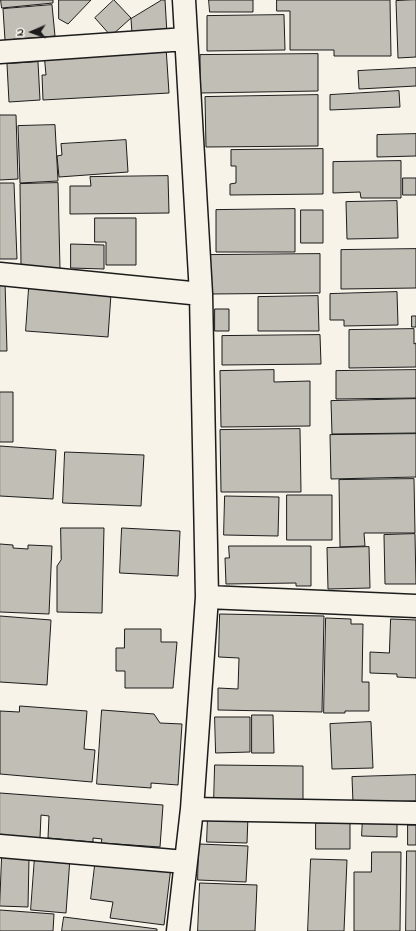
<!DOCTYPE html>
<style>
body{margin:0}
#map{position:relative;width:416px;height:931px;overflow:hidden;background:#f7f3e8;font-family:"Indie Flower",sans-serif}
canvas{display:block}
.north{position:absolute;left:12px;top:12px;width:40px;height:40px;-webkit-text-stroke:3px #f7f3e8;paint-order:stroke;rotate:268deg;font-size:11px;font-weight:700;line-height:16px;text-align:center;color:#1c1c1c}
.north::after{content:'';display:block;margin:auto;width:14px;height:18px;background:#1c1c1c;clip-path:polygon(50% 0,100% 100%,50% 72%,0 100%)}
</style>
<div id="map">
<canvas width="416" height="931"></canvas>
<div class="north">N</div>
</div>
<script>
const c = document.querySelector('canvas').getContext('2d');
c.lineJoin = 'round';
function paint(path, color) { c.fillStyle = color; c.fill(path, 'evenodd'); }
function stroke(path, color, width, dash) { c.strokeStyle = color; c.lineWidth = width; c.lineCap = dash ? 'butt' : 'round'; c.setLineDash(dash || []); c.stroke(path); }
const building = new Path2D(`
 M1 0H53V3L2 8Z
 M59 0H91L68 24 59 19Z
 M114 0 131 18 111 36 95 18Z
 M162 0H165L167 34 132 33 131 19Z
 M209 0H253V12H210Z
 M277 0H390L391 56H334V50H290V11H277Z
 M416 0V57L398 58 396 1Z
 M52 5 55 36 5 40 3 9Z
 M284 15 285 50 207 51V16Z
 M166 47 169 93 43 100 42 75H46L44 53Z
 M318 54V91L200 93V55Z
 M38 62 40 100 9 102 7 64Z
 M416 68V86L359 89 358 71Z
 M399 91 400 107 330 110V95Z
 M318 95V146L206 147 205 97Z
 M0 115H16L18 179 0 180Z
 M55 125 58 181 20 183 18 126Z
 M416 134V156L377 157V135Z
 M126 140 128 172 59 177 57 156 62 155 61 144Z
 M323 149V194L230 195V184L236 183V166H231V150Z
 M401 161V198H361L360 192 333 193V162Z
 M168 176 169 213 70 214V186H91L90 177Z
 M403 178H416V195H403Z
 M0 183H14L17 259H0Z
 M58 183 60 269 21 265 20 184Z
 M397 201 398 238 347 239 346 202Z
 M295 209V252H216V210Z
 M301 210H323V243H301Z
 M95 218H136V265H106V242H95Z
 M71 244 104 245V269L71 268Z
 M416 249V288L341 289V250Z
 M320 254V293L210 294V255Z
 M0 282H5L7 351H0Z
 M29 288 111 294 108 337 26 331Z
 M397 292 398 325 344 326V320H330V294Z
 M318 296 319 331H258V297Z
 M215 309H229V331H215Z
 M412 316H416V327H412Z
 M414 329V344L416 343V367L349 368V330Z
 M320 335 321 364 222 365V336Z
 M274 370V382L310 381V426L221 427 220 371Z
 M416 370V398L336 399V371Z
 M0 392H13V442H0Z
 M416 399V433L332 434 331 401Z
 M300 429 301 492H221L220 430Z
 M416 434V477L331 479 330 435Z
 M0 446 56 450 53 499 0 496Z
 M65 452 144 455 141 506 63 503Z
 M414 479 415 533H364L365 546 340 547 339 480Z
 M287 495H332V540H287Z
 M225 496 279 497 278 536 224 535Z
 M61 528H104L102 613 57 612V566L61 560Z
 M122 528 180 531 178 576 120 573Z
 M415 534 416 584H385L384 535Z
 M0 544 13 545V548L28 549V545L52 546 49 614 0 612Z
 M229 546H311V586H296V583L226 584 225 558H229Z
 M369 547 370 588 328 589 327 548Z
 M220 614 324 616 322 712 218 710V688L238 689 239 658 219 657Z
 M0 616 51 620 47 685 0 682Z
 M326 618 351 619V624H363L362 682H369V711H345V713H324Z
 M391 619 416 620V678L397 677V674L370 673V652L389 653Z
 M125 629H161V642H177L173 688H125V671H116V648H124Z
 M20 706 87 711 84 749 95 750 92 782 0 774V711L19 712Z
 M102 710 154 714 160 723 182 724 178 785 151 783V788L97 784Z
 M252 715H273L274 753H252Z
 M215 717H250V752L216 753Z
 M371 722 373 768 332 769 330 724Z
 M215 765 303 766V803L214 802Z
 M416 775V801L353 803 352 777Z
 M0 793 163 805 160 847 101 843 102 839 93 838V842L48 838 49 816 41 815 40 838 0 835Z
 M208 815 248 816 247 843 207 842Z
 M363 816 397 817V837L362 836Z
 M316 823H350V849H316Z
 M408 825H416V845H408Z
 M199 844 248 846 246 882 198 880Z
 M407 851H416V931H406Z
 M372 852H401L400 931H354V872H371Z
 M35 856 70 858 66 913 31 910Z
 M2 857 29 858 28 907 0 906Z
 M96 857 171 867 164 925 110 918 113 902 91 899Z
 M311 859 347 860 344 931H308Z
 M200 883 257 885 255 931H198Z
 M0 910 54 914 53 931H0Z
 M64 917 157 929V931H62Z`);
const minor = new Path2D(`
 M0 52 186 39
 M0 274 201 294
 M207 597 416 606
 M192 809 416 813
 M0 846 185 862
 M178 931 192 809 207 597 201 294 184 0`);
paint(building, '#c0beb5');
stroke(building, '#1c1c1c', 1);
stroke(minor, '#1c1c1c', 25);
stroke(minor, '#f7f3e8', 22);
</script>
